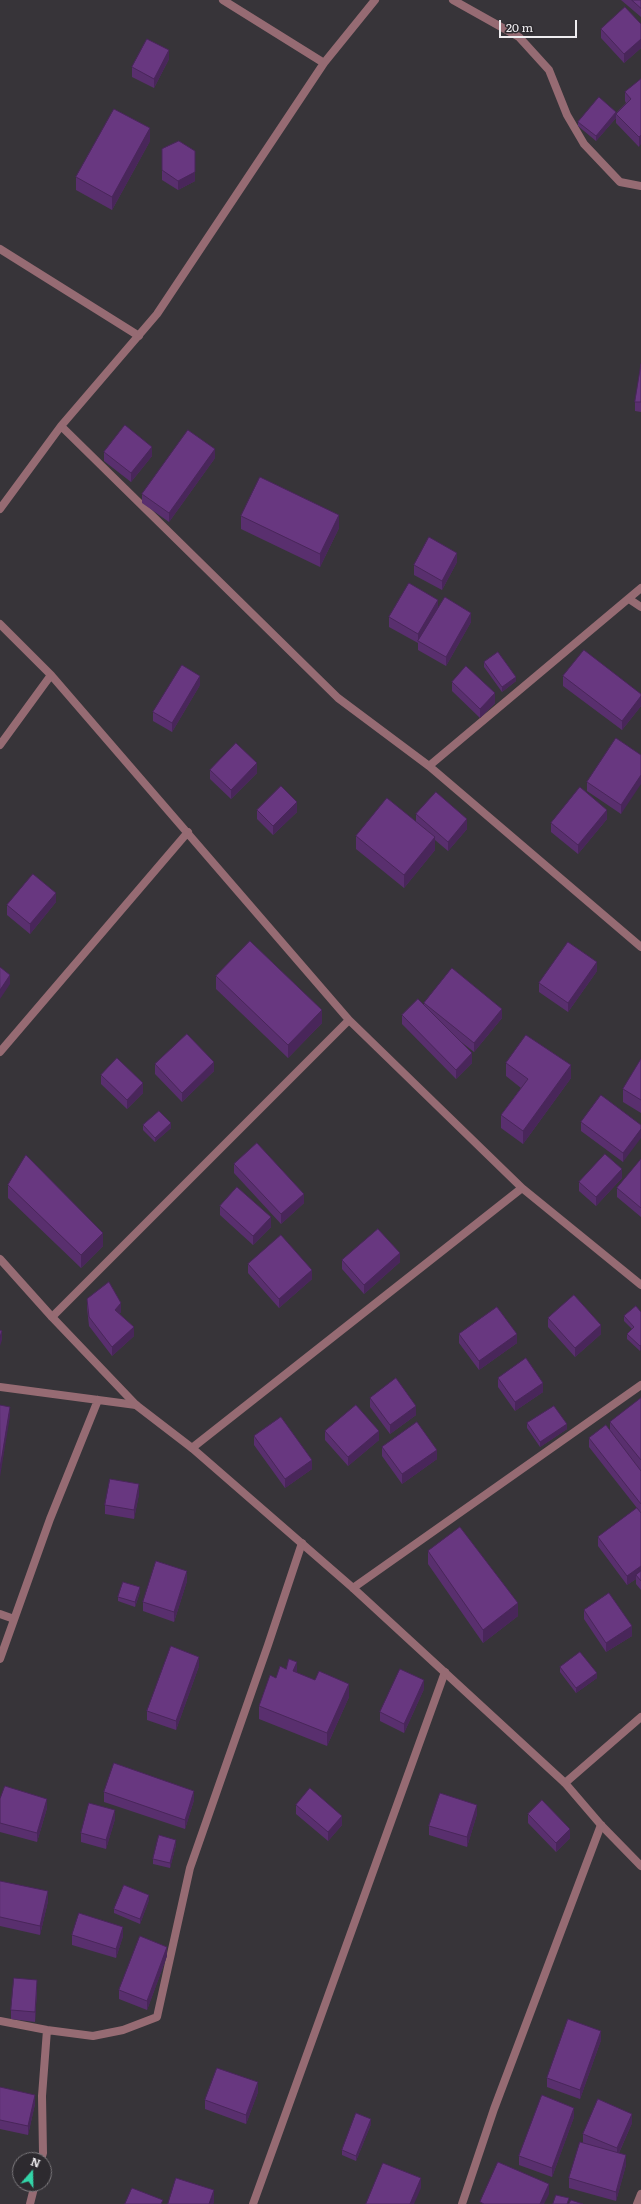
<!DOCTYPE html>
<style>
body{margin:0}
#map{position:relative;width:641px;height:2204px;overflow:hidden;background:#373439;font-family:Literata,serif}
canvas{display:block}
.north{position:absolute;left:12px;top:2152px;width:40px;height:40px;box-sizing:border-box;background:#2d2a2f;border:1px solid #7b787c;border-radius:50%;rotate:20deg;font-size:11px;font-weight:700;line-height:16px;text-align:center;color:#efedf0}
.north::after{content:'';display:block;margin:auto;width:14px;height:18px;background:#33d4a8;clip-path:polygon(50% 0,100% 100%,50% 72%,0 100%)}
.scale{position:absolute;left:499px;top:20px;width:78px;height:18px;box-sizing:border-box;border:2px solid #efedf0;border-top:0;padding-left:5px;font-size:12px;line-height:14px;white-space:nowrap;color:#efedf0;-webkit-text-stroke:3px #2d2a2f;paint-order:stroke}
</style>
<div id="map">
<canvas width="641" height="2204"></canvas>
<div class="north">N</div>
<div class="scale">20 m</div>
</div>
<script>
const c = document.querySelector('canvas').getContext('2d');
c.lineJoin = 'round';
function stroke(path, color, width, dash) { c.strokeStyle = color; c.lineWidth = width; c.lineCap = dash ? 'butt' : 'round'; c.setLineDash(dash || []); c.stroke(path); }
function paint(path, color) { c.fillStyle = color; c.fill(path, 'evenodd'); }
const minor = new Path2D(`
 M223 0 324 63
 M453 0 519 37 549 70 567 115 584 144 620 182 641 186
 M0 249 139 336
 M61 426 338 698 429 766 641 947
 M0 509 61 426 157 314 324 63 375 0
 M629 599 641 607
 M0 624 51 675 349 1020 522 1188 641 1285
 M0 745 51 675
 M429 766 641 588
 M0 1052 188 832
 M52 1317 349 1020
 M0 1387 136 1405
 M192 1448 522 1188
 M353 1588 641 1385
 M0 1614 14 1619
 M0 1659 50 1519 98 1400
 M565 1783 641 1717
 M0 2021 47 2030 93 2036 123 2030 157 2017 190 1868 268 1645 302 1543
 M41 2160 43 2153 42 2096 47 2030
 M30 2204 35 2184
 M253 2204 445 1672
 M462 2204 494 2109 601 1825
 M637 2204 641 2194`);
const tertiary = new Path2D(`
 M0 1259 52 1317 136 1405 192 1448 353 1588 565 1783 601 1825 641 1866`);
const wall = new Path2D(`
 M621 0H641V17Z
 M641 24V48L624 63 601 38V29Z
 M169 59 154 88 132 77V67Z
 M641 79 639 147 616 123V118L596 141 578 126V122L616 113 626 103 625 101V92Z
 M150 141 112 210 76 190V177Z
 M162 170 195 181 178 190 162 180Z
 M641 364V412L635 411V402Z
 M104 452 152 456 131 482 104 461Z
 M215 458 169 522 142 503V494Z
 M241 516 339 528 320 567 241 529Z
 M457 562 442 590 414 575V565Z
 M438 608 471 622 446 666 418 650V643L389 627V617Z
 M484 662 516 681 502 692 484 667Z
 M563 676 641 694V706L622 730 563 686Z
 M452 682 495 703 480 718 452 691Z
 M200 685 172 732 153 721V712Z
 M641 755 621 814 587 791V782Z
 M210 770 257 773 231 799 210 779Z
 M257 810 297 812 273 835 257 819Z
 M416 814 467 829 448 851 435 840V850L404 888 356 849V836L416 822Z
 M607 819 578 854 551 832V823Z
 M56 902 30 934 7 915V905Z
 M597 971 568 1012 539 992V983Z
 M216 976 322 1023 288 1058 216 989Z
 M424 1003 502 1018 474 1052 460 1041 472 1063 456 1079 402 1024V1015L424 1005Z
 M641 1059V1113L623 1102V1089Z
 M506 1063 571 1078 523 1144 501 1128V1115L521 1088 506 1076Z
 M155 1064 214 1071 182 1102 155 1074Z
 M101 1075 143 1093 127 1109 101 1084Z
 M581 1122 641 1125 623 1162 581 1131Z
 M143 1125 171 1128 155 1142 143 1130Z
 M641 1159V1217L617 1197V1188Z
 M234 1164 304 1203 281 1224 234 1173Z
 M622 1178 596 1206 579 1191V1182Z
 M8 1185 103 1246 81 1268 8 1198Z
 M220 1206 271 1227 253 1245 220 1215Z
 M342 1260 400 1262 364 1294 342 1269Z
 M248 1264 312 1279 279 1308 248 1273Z
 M87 1299 121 1312 119 1314 134 1336 112 1356 89 1326 87 1308Z
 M641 1312 640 1351 627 1339V1334L632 1329 624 1321V1316Z
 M548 1318 601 1334 575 1357 548 1327Z
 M459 1334 517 1343 479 1370 459 1343Z
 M498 1378 543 1392 515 1411 498 1387Z
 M370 1398 416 1415 390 1434 370 1407Z
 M641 1398V1590L636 1584V1579L627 1585 598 1546V1537L637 1508 589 1447V1438L610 1431V1422Z
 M527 1423 567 1429 540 1447 527 1428Z
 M325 1431 379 1440 348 1466 325 1440Z
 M254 1436 312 1469 285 1488 254 1445Z
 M382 1447 437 1459 402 1484 382 1456Z
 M139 1494 134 1519 105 1514V1505Z
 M428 1551 518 1616 483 1643 428 1564Z
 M187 1581 174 1622 143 1611V1602Z
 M140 1592 135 1607 118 1601V1597Z
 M584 1610 632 1636 606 1652 584 1619Z
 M199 1666 176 1730 147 1720V1711Z
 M560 1667 597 1678 576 1693 560 1672Z
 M286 1669 297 1673 349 1697 327 1746 259 1719V1706L276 1678Z
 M424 1689 404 1733 380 1721V1712Z
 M104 1792 194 1800 185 1829 104 1802Z
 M0 1799 47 1808 37 1842 0 1832Z
 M296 1805 342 1825 328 1841 296 1814Z
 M477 1814 467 1847 429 1835V1826Z
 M528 1814 570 1838 556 1852 528 1823Z
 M115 1819 106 1849 81 1842V1833Z
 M176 1845 170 1868 153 1864V1859Z
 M0 1881 48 1901 40 1935 0 1926Z
 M149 1900 140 1924 114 1913V1909Z
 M72 1935 123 1936 116 1958 72 1945Z
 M167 1956 147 2010 119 1999V1990Z
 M37 1989 35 2022 11 2019V2010Z
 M601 2040 580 2099 547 2087V2078Z
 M0 2087 35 2104 28 2135 0 2129Z
 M258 2092 246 2124 205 2109V2100Z
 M574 2117 552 2177 519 2165V2156Z
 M632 2123 619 2153 626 2165 616 2201 569 2188V2178L583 2143V2134Z
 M371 2124 356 2161 342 2155V2150Z`);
const shadedWall = new Path2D(`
 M641 39V48L624 63V54Z
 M169 50V59L154 88V79Z
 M616 112V115V114V118L596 141V136Z
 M150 128V141L112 210V197Z
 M641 135V144L639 147V137Z
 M195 172V181L178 190V181Z
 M152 447V456L131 482V473Z
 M215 449V458L169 522V513Z
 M339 515V528L320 567V554Z
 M457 553V562L442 590V581Z
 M438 600V610L418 641V644V634Z
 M471 613V622L446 666V657Z
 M200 676V685L172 732V723Z
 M516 677V681L502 692V687Z
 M495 693V703L480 718V709Z
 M641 696V706L622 730V721Z
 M257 763V773L231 799V790Z
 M641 775V784L621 814V805Z
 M297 802V812L273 835V826Z
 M607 810V819L578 854V845Z
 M467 819V829L448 851V842Z
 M435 837V850L404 888V875Z
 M56 893V902L30 934V924Z
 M597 962V971L568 1012V1003Z
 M10 975V984L0 999V990Z
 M502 1009V1018L474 1052V1043Z
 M322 1010V1023L288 1058V1045Z
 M472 1053V1063L456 1079V1070Z
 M214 1062V1071L182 1102V1093Z
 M571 1065V1078L523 1144V1131Z
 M143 1083V1093L127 1109V1100Z
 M171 1123V1128L155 1142V1138Z
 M641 1129V1138L623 1162V1153Z
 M622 1169V1178L596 1206V1197Z
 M304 1194V1203L281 1224V1214Z
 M271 1217V1227L253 1245V1236Z
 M103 1233V1246L81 1268V1255Z
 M400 1253V1262L364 1294V1285Z
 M312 1270V1279L279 1308V1299Z
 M121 1303V1312L115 1319V1310Z
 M601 1325V1334L575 1357V1348Z
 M134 1327V1336L112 1356V1347Z
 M2 1331V1340L0 1346V1337Z
 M517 1334V1343L479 1370V1361Z
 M641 1345V1350L640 1351V1346Z
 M543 1383V1392L515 1411V1402Z
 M416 1406V1415L390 1434V1425Z
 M10 1407V1416L0 1477V1468Z
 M567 1424V1429L540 1447V1442Z
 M379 1431V1440L348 1466V1457Z
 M437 1450V1459L402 1484V1474Z
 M312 1460V1469L285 1488V1479Z
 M139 1484V1494L134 1519V1510Z
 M641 1566V1575H636V1579L627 1585V1576Z
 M187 1571V1581L174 1622V1612Z
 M140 1587V1592L135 1607V1602Z
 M518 1603V1616L483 1643V1630Z
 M632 1626V1636L606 1652V1643Z
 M199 1657V1666L176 1730V1721Z
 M297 1662V1675L293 1671Z
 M597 1673V1678L576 1693V1688Z
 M424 1680V1689L404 1733V1724Z
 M349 1684V1697L327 1746V1733Z
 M194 1791V1800L185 1829V1820Z
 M47 1799V1808L37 1842V1833Z
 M477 1805V1814L467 1847V1837Z
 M115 1810V1819L106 1849V1840Z
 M342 1816V1825L328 1841V1832Z
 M570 1829V1838L556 1852V1843Z
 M176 1840V1845L170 1868V1863Z
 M48 1891V1901L40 1935V1926Z
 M149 1895V1900L140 1924V1919Z
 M123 1927V1936L116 1958V1949Z
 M167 1947V1956L147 2010V2001Z
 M37 1980V1989L35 2022V2012Z
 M601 2031V2040L580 2099V2090Z
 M258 2082V2092L246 2124V2115Z
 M35 2095V2104L28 2135V2126Z
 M574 2108V2117L552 2177V2168Z
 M632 2114V2123L617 2157V2148Z
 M371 2119V2124L356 2161V2156Z
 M626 2155V2165L616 2201V2192Z
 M421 2178V2188L414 2204H410Z
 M549 2184V2194L544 2204H540Z
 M214 2190V2203L213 2204H209Z`);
const building = new Path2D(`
 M632 0H641V8Z
 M625 7 641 24V39L624 54 601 29Z
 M147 39 169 50 154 79 132 67Z
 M641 79V135L639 137 616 114 631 99 625 92Z
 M599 97 616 112 596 136 578 122Z
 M114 109 150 128 112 197 76 177Z
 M179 141 195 151V172L178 181 162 170V149Z
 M641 364V402H635Z
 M125 425 152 447 131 473 104 452Z
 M188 430 215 449 169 513 142 494Z
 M260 477 339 515 320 554 241 516Z
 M429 537 457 553 442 581 414 565Z
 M409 583 438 600 418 634 389 617Z
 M445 597 471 613 446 657 418 641Z
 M584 650 641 694V696L622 721 563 676Z
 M498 652 516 677 502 687 484 662Z
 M182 665 200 676 172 723 153 712Z
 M466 666 495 693 480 709 452 682Z
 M616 738 641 755V775L621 805 587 782Z
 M236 743 257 763 231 790 210 770Z
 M281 786 297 802 273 826 257 810Z
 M580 787 607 810 578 845 551 823Z
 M436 792 467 819 448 842 416 814Z
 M387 798 435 837 404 875 356 836Z
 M33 874 56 893 30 924 7 905Z
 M250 941 322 1010 288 1045 216 976Z
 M568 942 597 962 568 1003 539 983Z
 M0 967 10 975 0 990Z
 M452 968 502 1009 474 1043 424 1003Z
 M418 999 472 1053 456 1070 402 1015Z
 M187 1034 214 1062 182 1093 155 1064Z
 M526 1035 571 1065 523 1131 501 1115 528 1079 506 1063Z
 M117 1058 143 1083 127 1100 101 1075Z
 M641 1059V1100L623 1089Z
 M601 1095 641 1125V1129L623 1153 581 1122Z
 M159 1111 171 1123 155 1138 143 1125Z
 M257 1143 304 1194 281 1214 234 1164Z
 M605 1154 622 1169 596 1197 579 1182Z
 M26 1155 103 1233 81 1255 8 1185Z
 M641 1159V1208L617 1188Z
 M237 1187 271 1217 253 1236 220 1206Z
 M378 1229 400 1253 364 1285 342 1260Z
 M281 1235 312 1270 279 1299 248 1264Z
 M109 1282 121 1303 115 1310 134 1327 112 1347 89 1317 87 1299Z
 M574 1295 601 1325 575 1348 548 1318Z
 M636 1306 641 1312V1345L640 1346 627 1334 634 1327 624 1316Z
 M497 1307 517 1334 479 1361 459 1334Z
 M0 1330 2 1331 0 1337Z
 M526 1358 543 1383 515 1402 498 1378Z
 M396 1378 416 1406 390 1425 370 1398Z
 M641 1398V1460L610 1422Z
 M0 1405 10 1407 0 1468Z
 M356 1405 379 1431 348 1457 325 1431Z
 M554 1406 567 1424 540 1442 527 1423Z
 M281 1417 312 1460 285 1479 254 1436Z
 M417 1422 437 1450 402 1474 382 1447Z
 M606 1425 641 1471V1504L589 1438Z
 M110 1479 139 1484 134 1510 105 1505Z
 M637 1508 641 1513V1566L627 1576 598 1537Z
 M460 1527 518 1603 483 1630 428 1551Z
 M156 1561 187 1571 174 1612 143 1602Z
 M641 1571V1581L636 1575Z
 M123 1582 140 1587 135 1602 118 1597Z
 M609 1593 632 1626 606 1643 584 1610Z
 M171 1646 199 1657 176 1721 147 1711Z
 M580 1652 597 1673 576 1688 560 1667Z
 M289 1659 297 1662 293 1671 315 1680 319 1671 349 1684 327 1733 259 1706 270 1675 276 1678 280 1666 286 1669Z
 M400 1669 424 1680 404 1724 380 1712Z
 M114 1763 194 1791 185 1820 104 1792Z
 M5 1786 47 1799 37 1833 0 1823V1799Z
 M310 1788 342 1816 328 1832 296 1805Z
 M440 1793 477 1805 467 1837 429 1826Z
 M542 1800 570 1829 556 1843 528 1814Z
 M89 1803 115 1810 106 1840 81 1833Z
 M159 1835 176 1840 170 1863 153 1859Z
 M0 1881 48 1891 40 1926 0 1917Z
 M124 1885 149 1895 140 1919 114 1909Z
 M79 1913 123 1927 116 1949 72 1935Z
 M140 1936 167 1947 147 2001 119 1990Z
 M14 1978 37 1980 35 2012 11 2010Z
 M568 2019 601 2031 580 2090 547 2078Z
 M217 2068 258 2082 246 2115 205 2100Z
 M0 2087 35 2095 28 2126 0 2120Z
 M542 2095 574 2108 552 2168 519 2156Z
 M598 2099 632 2114 617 2148 583 2134Z
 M356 2113 371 2119 356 2156 342 2150Z
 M580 2142 626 2155 616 2192 569 2178Z
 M498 2162 549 2184 540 2204H484L480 2202Z
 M383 2163 421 2178 410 2204H366Z
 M176 2178 214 2190 209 2204H168Z
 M132 2188 163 2200 161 2204H125Z
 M556 2195 569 2198 567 2204H553Z
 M571 2200 583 2204H569Z`);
stroke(minor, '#966b73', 8);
stroke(tertiary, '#966b73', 8);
paint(wall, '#592f6e');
paint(shadedWall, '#49265a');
paint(building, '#683780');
stroke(building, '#49265a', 1);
</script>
